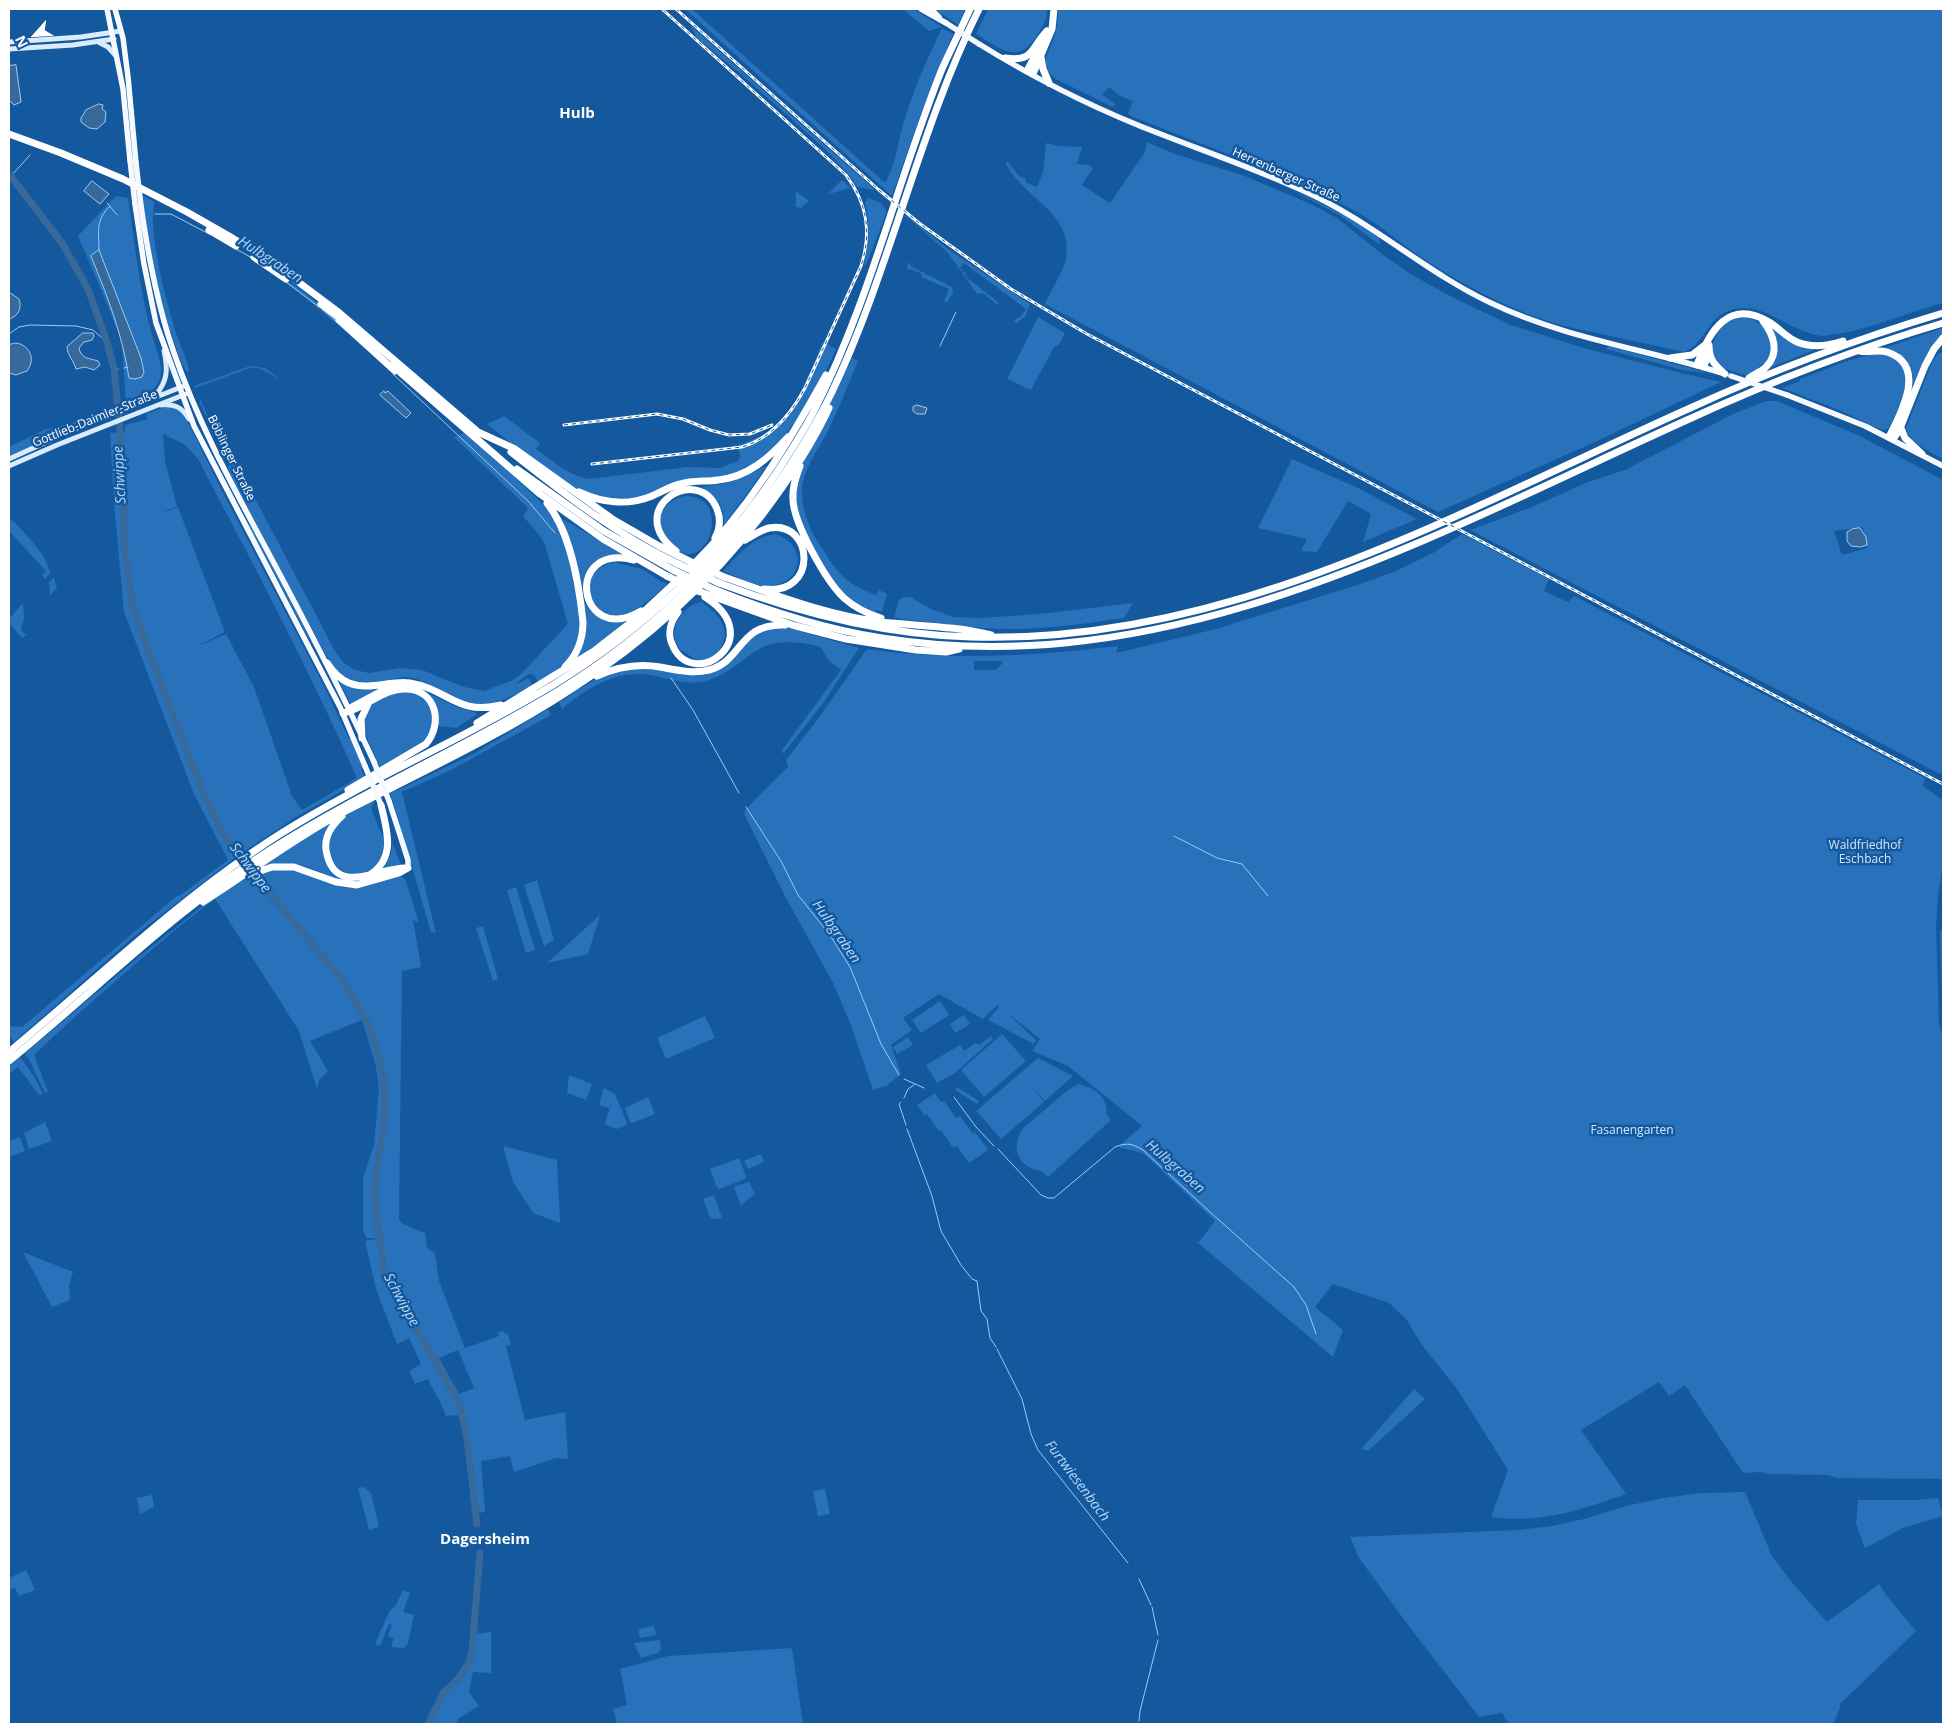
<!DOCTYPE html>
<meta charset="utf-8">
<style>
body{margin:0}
#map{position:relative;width:1952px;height:1733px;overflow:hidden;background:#14589d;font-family:"Open Sans",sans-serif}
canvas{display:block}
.frame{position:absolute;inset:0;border:10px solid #fff;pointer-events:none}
.north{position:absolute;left:10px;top:10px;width:50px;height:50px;-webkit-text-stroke:4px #14589d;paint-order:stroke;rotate:244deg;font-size:14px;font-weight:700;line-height:20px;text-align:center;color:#fff}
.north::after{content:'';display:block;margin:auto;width:18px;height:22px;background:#fff;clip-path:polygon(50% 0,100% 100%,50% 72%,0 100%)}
</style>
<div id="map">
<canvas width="1952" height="1733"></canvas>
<div class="frame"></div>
<div class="north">N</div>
</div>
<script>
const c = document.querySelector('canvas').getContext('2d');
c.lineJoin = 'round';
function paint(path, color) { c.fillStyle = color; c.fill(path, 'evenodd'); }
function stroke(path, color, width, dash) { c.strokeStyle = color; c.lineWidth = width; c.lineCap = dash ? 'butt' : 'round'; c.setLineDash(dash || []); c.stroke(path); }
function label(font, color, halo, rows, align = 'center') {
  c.font = font + ' "Open Sans",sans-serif'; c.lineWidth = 5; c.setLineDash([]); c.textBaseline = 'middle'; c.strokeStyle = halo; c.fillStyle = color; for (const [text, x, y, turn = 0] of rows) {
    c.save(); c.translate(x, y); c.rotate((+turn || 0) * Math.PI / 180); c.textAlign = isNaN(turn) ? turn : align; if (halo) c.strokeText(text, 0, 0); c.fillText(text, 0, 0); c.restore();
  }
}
const green = new Path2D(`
 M685 9H692L885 183C895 166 897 147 902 128 912 93 926 61 942 28L953 34 920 116 892 196Z
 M903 9H913L942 27 929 31Z
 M935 9H965L958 25Z
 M988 9H1046C1049 17 1044 24 1040 31 1019 67 1003 50 976 34Z
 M1058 9H1943V303C1907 312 1873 329 1837 334 1832 334 1826 336 1822 336 1789 333 1762 298 1728 311 1707 319 1704 345 1684 352L1564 326C1509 310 1460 284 1412 251 1394 238 1377 223 1357 212 1286 174 1205 146 1131 116L1128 113 1133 101 1120 96 1109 87 1102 94 1115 104 1113 107 1056 79C1038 66 1047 57 1053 40 1057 31 1058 19 1058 9Z
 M690 25 872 187 874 190 857 187 850 176 826 150 742 75 697 38Z
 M1147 142 1175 154 1245 176 1313 205 1337 218 1382 254 1412 275 1456 299 1511 325 1584 348 1677 372 1721 382 1593 443 1438 512 1045 304C1051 290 1062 274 1066 259 1075 213 1021 197 1005 162H1008L1019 176 1026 179 1025 182 1037 187 1043 172 1046 143 1059 146 1082 147 1077 163H1071L1089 165 1093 168 1082 185 1110 203 1145 152Z
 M842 180 850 188 829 194V193Z
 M1286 187C1319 202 1350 217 1379 238L1380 245 1341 216Z
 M796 191 809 201 801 208 796 207Z
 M142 195 155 202C146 228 169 313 179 341 182 351 189 363 189 373 183 368 181 361 178 353 158 302 150 249 142 195Z
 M116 196 128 198C135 245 140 293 153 338 157 352 164 366 160 379 155 393 138 398 126 402L122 342 100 287 78 236Z
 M868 198 881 203 886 210V214L866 265H864C869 243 870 224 865 202Z
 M905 214 948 249 1030 304 1025 317 1016 323 1014 320 1021 316 1026 309 964 263 960 268 963 271H961L947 252 905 215Z
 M908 263H910V266L952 287 953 293 947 302H944L949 289 921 277 922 274 911 269 909 270 907 267Z
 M965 272 966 273 965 276 999 303 997 305 983 293 977 294 962 273Z
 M277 274 304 292 365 342V347L361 345 305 297 277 276Z
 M1038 317 1065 333 1059 345 1054 347 1031 390 1007 379Z
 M1745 317C1768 322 1779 343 1765 364L1763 363 1756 370 1746 375C1727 370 1721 370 1711 352 1714 333 1725 319 1745 317Z
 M1943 328V334L1940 337 1910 398V371L1884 348Z
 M1773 329 1814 349V350L1767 369 1777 343Z
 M823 342 836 349C819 388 780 459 737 473 717 480 695 484 675 488 649 495 624 503 597 497 564 490 514 445 487 424L504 416 540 443 536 449C553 461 569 476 589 479L688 467 720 468 738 461 740 456 739 451 733 446C792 433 801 391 823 342Z
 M1608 346 1712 374 1683 370 1606 349Z
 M1943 351V459C1931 452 1909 443 1906 428L1932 362 1937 355Z
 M1875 353 1890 355 1902 365 1907 376 1906 393 1888 429 1883 430 1877 428 1839 410 1782 388 1800 381V379L1844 362Z
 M852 358 858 361C848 385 839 408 828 431 818 450 801 472 802 494 802 513 812 534 823 550 839 575 848 585 876 595L879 590 887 594 882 612 876 610 874 614 855 605 834 585 803 530 794 502 799 471Z
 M250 366 265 368 281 380 259 368H250L195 388 194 386Z
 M200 398 221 447 227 445 335 651 344 663 355 670 369 673 400 668 422 670 464 687 484 691 513 680 521 674 568 624 545 545 540 536 523 516 528 508 454 437 467 432 544 505 557 522 567 550 579 609 581 630 577 647 566 663 538 682 534 675 529 674 516 683 517 684 528 678 533 685C509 699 484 712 457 699 441 691 429 682 413 678 404 676 395 679 386 680 355 686 341 680 325 654L231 476 225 456 200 403Z
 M1766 401H1777L1860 436 1943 480V769L1940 774 1470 530 1532 507 1588 482 1625 470 1733 414ZM1863 527 1867 548 1842 555 1834 531Z
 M171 407 178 410 185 416 219 485 323 684 349 739H351L363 768 361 769 365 778 296 817 236 857 138 933 14 1042 9 1035V1026L22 1027 178 895 179 896 228 860 194 794 124 612 114 503 110 433 125 432V425L148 419 146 414 163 408ZM163 434 184 444 198 459C253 564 309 669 357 778L302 810 292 796 254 687 226 634 196 647 225 632 178 507 160 514 177 506 165 461Z
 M98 416H100L9 456V447L44 430Z
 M1292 459 1356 487 1417 519 1363 542 1371 514 1348 501 1317 552 1301 551 1307 539 1258 528Z
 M767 466 725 524H724C724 505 716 496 701 487L728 483Z
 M684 496C737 494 705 585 670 543 652 522 659 504 684 496Z
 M245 518 257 536 317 652 307 636Z
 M563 519 626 556C584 548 565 603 603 619 610 622 618 621 625 621L613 633 575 659 585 629Z
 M12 520C24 532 48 556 50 573L45 579 42 575 46 571 9 531V522Z
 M775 534C807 544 805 581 772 586 755 588 738 577 723 571 739 554 751 538 775 534Z
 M1462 534 1549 579 1544 591 1568 602 1574 596 1925 778 1923 786 1940 798 1943 803V863L1938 895 1936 927 1939 1024 1943 1037V1479L1837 1478 1827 1475 1769 1474 1761 1472 1743 1473 1685 1385 1669 1396 1659 1382 1581 1430 1626 1494C1580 1510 1541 1524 1491 1517L1508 1470 1457 1389 1422 1345 1406 1319 1389 1303 1333 1284 1315 1307 1343 1330 1333 1357 1198 1243 1215 1221 1143 1153 1118 1147 1142 1126 1068 1066 1032 1051 1040 1039 1006 1012 1036 1040 1034 1044 988 1020 999 1007 997 1005 983 1019 939 994 903 1018 912 1030 891 1045 901 1074 886 1086 873 1090 852 1028 833 983 785 896 744 814 745 810 788 767 786 760 818 719 867 649C950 661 1034 656 1118 646L1116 653 1216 629 1360 584 1396 571 1433 553ZM974 661H1002V664L995 670H974Z
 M614 562 642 569 662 582 667 583 666 586C652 597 639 612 620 615 596 619 578 588 596 571 601 566 608 564 614 562Z
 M54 578 57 588 50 595 49 582Z
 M904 597H910L931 609 953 617 981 618 1039 614 1133 603 1124 618C1090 623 1055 628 1020 629 980 630 940 623 901 619L894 617 899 600Z
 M702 602C716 612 730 626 723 644 720 649 718 653 713 656 700 664 697 661 686 653 685 652 680 650 680 649 665 631 683 604 702 602Z
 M23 603 24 618 21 630 26 635 22 638 9 623V619Z
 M768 628H786L796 630 859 648 824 702 783 754 782 750 841 670 828 660 821 647C803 642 779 639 761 648 742 659 727 676 705 681 688 685 673 680 656 676 619 668 590 686 562 709L559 702 599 677 632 668 662 670 684 675 708 674 748 639Z
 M338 679 344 682 386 686 351 705Z
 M421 690 457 707 477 713 476 715 456 728 438 726V717Z
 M400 691C421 694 426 697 435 717L428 740 381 769C366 734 345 706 400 691Z
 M548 709 551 715 451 770 402 792 436 933 431 932 390 792 398 790 475 753Z
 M373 800 374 803 371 808 382 835H384C387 847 386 849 380 860 362 897 302 857 340 820 349 812 363 806 373 800Z
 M328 824H330C311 853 329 879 360 881 342 886 322 871 304 866 291 863 274 869 262 865Z
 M392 842 401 865 382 871 391 854Z
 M291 869C309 875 335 888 354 888 369 888 389 874 403 877L406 881 419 923 413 920 421 967 402 971 399 1219 401 1223 425 1233 427 1248 435 1253 439 1281 465 1348 499 1336 498 1332 504 1331 505 1334H508L511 1345 506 1346 525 1420 565 1412 568 1459 556 1458 514 1472 510 1456 481 1461 485 1512 472 1514 466 1441 460 1415 446 1416C442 1403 433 1391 428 1379L415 1384 409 1371 421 1364 409 1338 397 1344 376 1289 365 1241 380 1238H367L363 1231V1178L374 1145 379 1089 376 1066 362 1020 310 1041 328 1071 319 1080 317 1089 299 1031 215 899C181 924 149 952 117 980 89 1004 61 1029 34 1055L48 1092 45 1093 29 1059 24 1054 141 955 205 904 242 881 265 870ZM458 1350 474 1388 459 1394 439 1358Z
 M537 880 554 940 544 946 524 885Z
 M516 887 535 950 526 953 507 890Z
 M600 915 588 954 547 963Z
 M483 926 498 979 493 981 476 928Z
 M1943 929V1028L1940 931Z
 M940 1001 949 1015 921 1033 912 1020Z
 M964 1015 970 1024 955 1033 950 1024Z
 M705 1016 715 1038 666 1059 657 1038Z
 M1002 1034 1026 1061 984 1097 961 1070Z
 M991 1036 993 1039 955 1073 937 1083 926 1065 960 1045 964 1051 975 1043 979 1045Z
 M908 1037 913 1045 897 1054 893 1047Z
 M20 1057 35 1078 43 1094 39 1095 18 1067 9 1074V1066Z
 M1038 1058 1073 1076 1045 1101 1030 1085 1044 1102 1001 1139 976 1111Z
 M569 1075 592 1084 586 1100 567 1093Z
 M1078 1084C1090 1087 1103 1092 1106 1106 1107 1112 1106 1115 1111 1120L1048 1177C1040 1168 1039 1172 1031 1168 1014 1160 1014 1143 1022 1129L1068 1090Z
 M957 1087 979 1101 977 1104 955 1090Z
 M604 1088 615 1094 627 1123 626 1125 617 1129 606 1125 605 1123 612 1100 609 1108 599 1105Z
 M935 1093 941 1102 944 1101 956 1118 960 1116 973 1134 975 1132 988 1150 969 1163 957 1146 953 1148 941 1130 939 1131 927 1114 924 1115 917 1105Z
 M648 1097 655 1114 632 1123 630 1122 625 1108Z
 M45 1122 52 1141 29 1149 24 1133Z
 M20 1137 25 1151 9 1157V1141Z
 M503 1146 557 1160 560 1223 533 1213 513 1182Z
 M761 1154 764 1162 748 1169 744 1161Z
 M739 1158 746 1176 745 1179 720 1189 717 1188 710 1169Z
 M749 1182 755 1194 741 1205 734 1187Z
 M714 1195 722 1218 711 1219 703 1199Z
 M23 1252 73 1272 69 1285 70 1300 52 1307Z
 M1414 1389 1425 1399 1368 1451 1361 1449Z
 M364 1487 371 1493 379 1527 369 1530 358 1488Z
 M825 1489 830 1514 818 1516 813 1491Z
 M1745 1492 1772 1556 1794 1585 1827 1622 1879 1584 1886 1595 1916 1631 1839 1705 1841 1706 1833 1724H1509L1502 1713 1479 1717 1408 1625 1359 1558 1350 1537 1517 1530 1552 1526 1584 1519 1626 1506 1663 1498 1701 1493Z
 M152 1495 154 1507 140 1514 137 1498Z
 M1936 1498H1938L1943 1516 1903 1528 1865 1548 1856 1524 1858 1500H1915Z
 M26 1570 35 1590 19 1596 15 1588 9 1590V1578Z
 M403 1590 410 1593 403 1612 414 1615 408 1643 404 1648 391 1647 394 1638 388 1636 392 1625 389 1624 380 1646 375 1644 390 1610 395 1607Z
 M654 1626 656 1635 640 1638 638 1629Z
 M491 1632V1673L473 1672 469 1692 479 1706 458 1719 457 1724H425L439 1694 459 1678 475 1656 476 1634Z
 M660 1640 661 1649 658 1653 641 1658 634 1643Z
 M792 1648 803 1724H617L613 1709 627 1705 620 1669 668 1656Z`);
const water = new Path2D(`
 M16 65 21 102 14 105 9 100V66Z
 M99 104 103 105 102 109 106 112 105 122 97 129 89 128 81 122V118L86 110Z
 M92 181 109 194 100 204 84 191Z
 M99 250 141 358 144 372 142 377 135 379 129 378C122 333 108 298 91 256Z
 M9 292 19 299C22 308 19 316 9 319Z
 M83 333H93L94 336 92 340 84 342 79 348C81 359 89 358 98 361L100 365 94 370 85 367 76 369C74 361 67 355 67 347Z
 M16 343C30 345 36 359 27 371L16 375 9 373V345Z
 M384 391 385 393 388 391 411 413 406 418 380 395Z
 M917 405 927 408 925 414H917L913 411V407Z
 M1860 528 1866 537 1867 545 1860 547 1851 546 1847 541V532L1852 529Z`);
const stream = new Path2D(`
 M11 176 30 155
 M107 203 117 215
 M155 214H171L211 235
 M236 249 252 258
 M99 250C99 230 95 221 110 206
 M286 282 319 307
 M322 309 336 321
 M9 334 19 327 30 325 76 326 93 330 107 342
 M940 346 956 312
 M124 368 128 367
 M114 369H118
 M393 374 528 501 555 533
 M671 678 693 710 739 793
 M746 807 781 861 798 895 830 935 850 967 881 1044 899 1075
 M1174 836 1217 858 1242 864 1268 896
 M904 1079 924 1088
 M954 1097 976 1127 994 1146
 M904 1098 908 1089 914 1085
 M901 1102 899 1104 906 1125
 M907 1129 932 1196 941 1231 961 1265 972 1279 977 1281 981 1311 987 1319 990 1338 996 1347
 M998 1149 1041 1195 1048 1198H1054L1115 1147C1127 1142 1133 1144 1143 1150L1210 1212 1294 1287 1306 1305 1316 1334
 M997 1349 1022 1399 1031 1434 1038 1450 1128 1563
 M1139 1579 1151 1605
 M1152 1607 1158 1635
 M1139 1721 1140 1711 1158 1640`);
const river = new Path2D(`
 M9 174 62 243 88 289 107 342 114 369 120 428 125 553 133 605 152 661 203 792 221 830 236 853 343 981 363 1014 373 1035 384 1078 385 1118 375 1181V1206L384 1270 391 1287 436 1362 460 1406 467 1438 477 1524
 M428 1724 443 1693 458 1679 469 1663 472 1651 480 1553`);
const secondary = new Path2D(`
 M9 42 81 37 121 31
 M100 43 108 47 116 56
 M9 49 73 45 114 39
 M155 396C168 381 168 369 164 351
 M161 405C175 404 182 407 189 419
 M9 459 75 429 184 386
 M9 466 57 445 186 394`);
const primary = new Path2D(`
 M107 9 123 89 130 160
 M115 9 123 38 128 77 136 163
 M921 9 946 23
 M931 9 939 17
 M979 44C1029 75 1086 104 1140 126 1195 148 1251 167 1304 191 1371 221 1425 272 1491 303 1564 338 1645 349 1722 373
 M135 204 144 264 156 323 194 426 340 707 365 766
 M141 206C148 255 157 304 173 350 197 421 233 487 268 552 305 621 341 691 374 762
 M1787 395 1865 426 1943 466
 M389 801 408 860V868`);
const highway = new Path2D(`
 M1041 57 1043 69 1049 83
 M1005 58C1034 62 1030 49 1047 31
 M1027 71 1043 40
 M1033 74 1052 29 1054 9
 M9 134 61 153 123 179 187 212 229 236 281 269 337 311 478 432 515 449 614 520 659 546 693 563
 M209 230 236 246
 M254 257 286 279
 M321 304 345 322
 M339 320 395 371
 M1709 345C1709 360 1714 364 1725 374
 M1860 351C1869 353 1878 349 1887 352 1928 365 1901 413 1889 437
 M1670 358 1692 355 1705 345
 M394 364 401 373 540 494 603 539 667 576
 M1697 365C1709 331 1729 298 1769 322 1779 328 1786 337 1797 342 1812 348 1828 346 1843 341
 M1704 367 1708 353
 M1749 378C1754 374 1761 372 1766 367 1780 353 1774 335 1763 321
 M1901 428 1905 438 1922 454
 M1893 439 1899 431 1925 366 1934 349 1943 338
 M511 452C564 494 617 535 678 564
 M800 466C796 477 792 488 793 500 794 524 826 581 844 598 855 608 868 614 881 618
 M517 469 604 531 673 570
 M579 492C602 503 628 506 652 496 662 492 670 486 680 484 693 480 706 482 718 480 748 477 769 458 788 437
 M547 503C571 533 579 584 583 622 583 640 578 654 565 667
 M745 540C753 536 760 530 769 528 814 520 819 596 764 589
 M676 551C622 510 698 462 717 509 721 519 720 529 715 538
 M634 560C562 542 578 648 641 611
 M692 566C748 510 788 444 826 375
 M724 577C776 595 826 615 881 622 918 626 955 626 991 635
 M719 583C799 613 885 635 971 637 1230 645 1460 511 1688 409 1771 371 1856 339 1943 313
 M713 589C768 611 823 629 882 638 1173 684 1432 535 1687 420 1770 382 1855 349 1943 323
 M698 591 792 625 846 639 916 650 946 652 959 649
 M678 612C671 621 667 633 672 644 692 694 770 638 705 597
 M327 663C333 672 339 679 349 683 370 691 390 680 410 683 448 689 457 716 501 705
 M597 676C617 667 638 663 660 667 677 670 693 674 709 670 743 661 738 623 785 625
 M350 708 391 686
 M343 713C365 709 384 687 407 689 437 691 443 724 426 744L348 790
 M477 723 594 651 639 616 681 577
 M362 738 361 719 368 704
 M342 816C332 825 324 836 326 850 334 898 378 868 405 868
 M251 874 272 867H294L336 882 357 885 399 873 408 868
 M371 874C396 857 387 830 381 805
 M203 902C249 873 292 840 340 814 418 774 500 736 573 688 646 641 709 584 762 515 787 482 811 447 829 408
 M9 1052C98 978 181 897 280 834 368 779 464 739 553 685 641 631 719 559 777 472 790 452 804 431 815 409 870 301 897 181 942 69 951 49 961 29 970 9
 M9 1061C96 990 175 910 270 850 363 791 464 748 558 691 647 636 724 563 783 476 801 449 818 421 832 392 891 268 918 132 979 9`);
const rail = new Path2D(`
 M676 9 879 190 919 223 1011 289 1087 334 1943 784
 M564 425 657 414 683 419 710 430 729 435 750 434 772 425
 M592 464 742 447C772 438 791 414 805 388L861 266C872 232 867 203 846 175L662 9`);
const primaryBridge = new Path2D(`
 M946 23 979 44
 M130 160 135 204
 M136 163 141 206
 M1731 376 1787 395
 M374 762 389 801
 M365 766 381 805`);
const highwayBridge = new Path2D(`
 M693 563 724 577
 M678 564 719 583
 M673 570 713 589
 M667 576 698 591`);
const streetNames = [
 ["Herrenberger Straße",1286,175,24],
 ["Gottlieb-Daimler-Straße",95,419,-22],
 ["Böblinger Straße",231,458,64]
];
const parkNames = [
 ["Waldfriedhof",1865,846],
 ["Eschbach",1865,860],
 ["Fasanengarten",1632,1131]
];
const waterNames = [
 ["Hulbgraben",270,260,33],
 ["Schwippe",120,475,-93],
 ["Schwippe",250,868,53],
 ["Hulbgraben",836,932,55],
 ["Hulbgraben",1175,1167,41],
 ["Schwippe",401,1300,61],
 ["Furtwiesenbach",1077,1481,53]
];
const quarterNames = [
 ["Hulb",577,114],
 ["Dagersheim",485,1540]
];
paint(green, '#2772bb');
paint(water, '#38699b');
stroke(water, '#9ccbf6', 1);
stroke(stream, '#9ccbf6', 1);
stroke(river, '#38699b', 7);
stroke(secondary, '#d9ebfd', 5);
stroke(primary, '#f6faff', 5.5);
stroke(highway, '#fff', 7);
stroke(rail, '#fff', 3);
stroke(rail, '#14589d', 1, [4]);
stroke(primaryBridge, '#f6faff', 5.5);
stroke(highwayBridge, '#fff', 7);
label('12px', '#fff', '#14589d', streetNames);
label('12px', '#d2e8fd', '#14589d', parkNames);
label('italic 14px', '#b6d9fa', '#14589d', waterNames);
label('bold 15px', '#fff', '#14589d', quarterNames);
</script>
